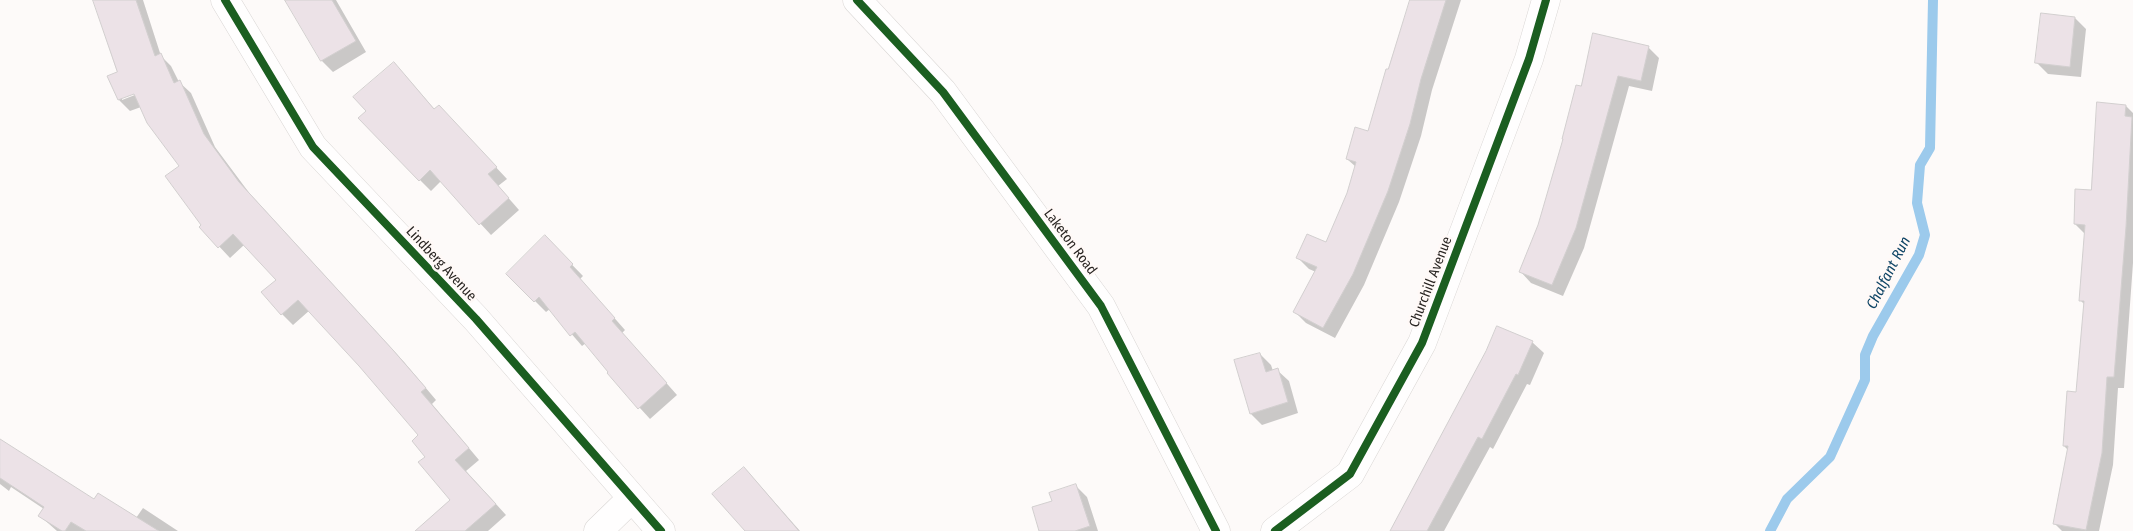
<!DOCTYPE html>
<style>
body{margin:0}
canvas{display:block;background:#fdfaf9}
</style>
<canvas width="2133" height="531"></canvas>
<script>
const c = document.querySelector('canvas').getContext('2d');
c.lineJoin = 'round';
function paint(path, color) { c.fillStyle = color; c.fill(path, 'evenodd'); }
function stroke(path, color, width, dash) { c.strokeStyle = color; c.lineWidth = width; c.lineCap = dash ? 'butt' : 'round'; c.setLineDash(dash || []); c.stroke(path); }
function label(font, color, halo, rows, align = 'center') {
  c.font = font + ' "Fira Sans Condensed",sans-serif'; c.lineWidth = 5; c.setLineDash([]); c.textBaseline = 'middle'; c.strokeStyle = halo; c.fillStyle = color; for (const [text, x, y, turn = 0] of rows) {
    c.save(); c.translate(x, y); c.rotate((+turn || 0) * Math.PI / 180); c.textAlign = isNaN(turn) ? turn : align; if (halo) c.strokeText(text, 0, 0); c.fillText(text, 0, 0); c.restore();
  }
}
const shadow = new Path2D(`
 M94 0H143L161 56 171 66 179 82 191 93 215 147 250 194 404 362 436 400 432 404 479 460 466 471 506 515 488 531H429L452 500 427 457 420 435 360 365 310 310 293 325 282 314 277 280 244 245 230 258 201 227 203 225 181 166 141 107 130 111 119 100 109 77 118 73ZM139 90 140 93 122 100V97Z
 M290 0H336L366 52 333 72 322 61 289 3Z
 M1411 0H1461L1432 90 1421 136 1399 202 1364 285 1335 338 1306 323 1295 312 1316 272 1309 269 1298 258 1326 244 1348 194 1356 167 1347 159 1369 133Z
 M2075 18 2086 29 2081 77 2048 74 2037 63Z
 M1648 47 1659 58 1652 91 1629 86 1584 248 1563 296 1531 283 1520 271 1539 226 1582 88Z
 M405 75 435 110 450 118 507 179 498 186 519 210 491 235 441 181 431 191 420 180Z
 M2126 106 2133 113V263L2124 388H2118L2113 465 2099 531H2062L2054 523 2068 450 2064 446 2078 393 2085 305 2081 301 2085 234 2075 224 2093 191Z
 M545 237 583 276 580 279 625 330 622 333 677 395 650 419 608 373 610 372 586 343 582 346 550 309 546 312 508 274Z
 M1532 342 1544 353 1530 385 1527 384 1493 449 1490 447 1444 531H1391Z
 M1260 354 1271 365 1273 371 1277 370 1289 381 1298 413 1262 425 1251 414Z
 M0 440 95 501 136 518 143 508 178 531H57L40 516 44 509 11 487 9 491 0 484Z
 M744 468 755 480 800 531H746Z
 M1076 486 1087 497 1098 531H1040L1053 502Z`);
const stream = new Path2D(`
 M1770 531 1787 499 1830 457 1865 380V355L1873 336 1919 255 1925 235 1917 203 1920 165 1930 148 1933 0`);
const building = new Path2D(`
 M93 0H136L155 56 161 53 174 83 180 80 204 134 239 182 393 350 426 388 421 392 469 448 455 460 496 504 465 531H415L450 500 418 462 425 457 412 441 418 435 359 366 298 300 281 315 261 292 276 280 233 234 218 248 199 227 201 225 165 176 179 166 147 123 134 94 118 100 107 76 117 72Z
 M285 0H332L356 41 321 61Z
 M1410 0H1446L1421 79 1410 124 1388 191 1353 274 1323 328 1293 312 1317 267 1296 258 1307 234 1326 242 1347 193 1356 162 1346 159 1355 127 1368 131 1386 69H1388Z
 M2041 13 2075 17 2070 67 2035 63Z
 M1593 33 1649 46 1641 81 1618 76 1576 228 1552 285 1519 272 1538 225 1563 139H1562L1576 85 1581 86Z
 M394 62 434 109 439 105 497 167 488 174 509 198 479 225 430 170 419 181 358 118 366 111 353 97Z
 M2097 102 2126 105 2125 116 2132 117 2126 227 2114 377H2107L2102 453 2086 530 2053 524 2068 446H2063L2067 391 2076 392 2084 301H2079L2085 225 2074 224 2075 189 2091 190Z
 M545 235 573 264 570 267 615 318 612 321 667 383 638 409 607 373 608 372 575 332 570 336 539 297 534 302 506 274Z
 M1497 326 1533 341 1518 375 1516 374 1482 439 1478 437 1427 531H1390L1486 351Z
 M1260 353 1266 372 1278 368 1288 402 1250 414 1234 360Z
 M0 439 94 499 98 493 159 531H86L71 522 65 531H62L38 516 44 507 0 478Z
 M744 467 799 531H745L712 494Z
 M1076 484 1090 526 1075 531H1039L1032 507 1052 501 1049 493Z`);
const minor = new Path2D(`
 M225 0 313 147 476 319 661 531
 M598 531 632 498
 M1275 531 1350 474 1422 343 1529 59 1546 0`);
const tertiary = new Path2D(`
 M857 0 943 92 1101 306 1216 531`);
const cycleway = new Path2D(`
 M225 0 313 147 476 319 661 531
 M857 0 943 92 1101 306 1216 531
 M1275 531 1350 474 1422 343 1529 59 1546 0`);
const streetNames = [
 ["Laketon Road",1070,242,53],
 ["Lindberg Avenue",441,264,47],
 ["Churchill Avenue",1431,282,-69]
];
const waterNames = [
 ["Chalfant Run",1889,273,-63]
];
paint(shadow, '#0003');
stroke(stream, '#9ccaec', 10);
paint(building, '#ece2e7');
stroke(building, '#d2cfcf', 1);
stroke(minor, '#d9d6d4', 29);
stroke(tertiary, '#d9d6d4', 29);
stroke(minor, '#fffefe', 28);
stroke(tertiary, '#fffefe', 28);
stroke(cycleway, '#1b5e20', 8);
label('14px', '#292522', '#fff9f7', streetNames);
label('italic 15px', '#0e4465', '#fff9f7', waterNames);
</script>
